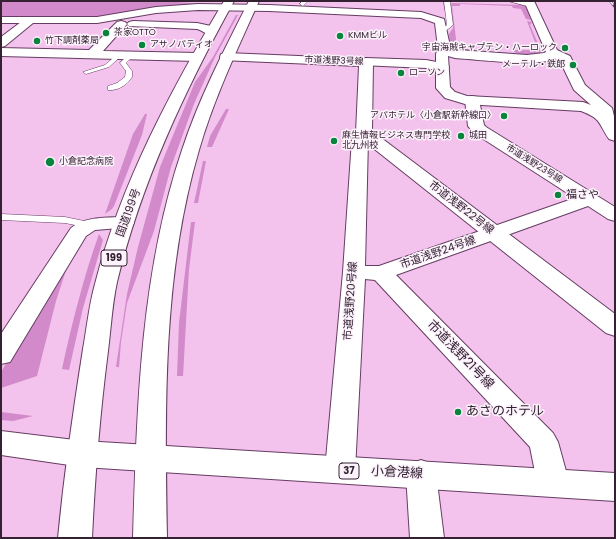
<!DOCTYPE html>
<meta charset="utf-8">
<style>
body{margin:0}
#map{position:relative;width:616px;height:539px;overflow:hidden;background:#f3c2ed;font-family:Poppins,sans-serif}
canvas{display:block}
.frame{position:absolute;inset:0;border:2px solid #342232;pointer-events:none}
</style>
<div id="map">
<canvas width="616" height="539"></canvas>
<div class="frame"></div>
</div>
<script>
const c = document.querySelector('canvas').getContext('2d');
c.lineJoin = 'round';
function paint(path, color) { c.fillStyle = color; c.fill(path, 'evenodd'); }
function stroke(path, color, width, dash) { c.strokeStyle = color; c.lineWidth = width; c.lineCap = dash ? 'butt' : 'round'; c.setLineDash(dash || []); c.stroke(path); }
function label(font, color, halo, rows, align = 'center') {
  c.font = font + ' Poppins,"Noto Sans JP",sans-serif'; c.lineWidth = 3; c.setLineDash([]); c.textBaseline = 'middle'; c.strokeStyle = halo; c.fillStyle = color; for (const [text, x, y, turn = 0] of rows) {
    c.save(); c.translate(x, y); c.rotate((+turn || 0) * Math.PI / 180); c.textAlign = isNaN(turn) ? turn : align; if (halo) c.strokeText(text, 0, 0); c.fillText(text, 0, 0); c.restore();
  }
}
const green = new Path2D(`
 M1 1H163L207 4 205 6 111 17 1 18Z
 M452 3 523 5 526 7 531 20 526 19 521 9 513 8 512 6 460 4V6H452L457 47 481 52H461L450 46 449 34 453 28 450 5Z
 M236 15H238L215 57 194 104 171 167 154 231 127 303 121 342 119 367H116L127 294 138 247 160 167 195 82 213 57Z
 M527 21 532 22 530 25 541 51 540 54C531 57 519 56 511 50H538Z
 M226 109H229L212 147H207L210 136Z
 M145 114H147L142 135 114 206 112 209 105 214 133 134Z
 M203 161H206L198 203H194Z
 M191 222H195L189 269 183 376H177L179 323Z
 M99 234 103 240 83 308 69 370 62 369C72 323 83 279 99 234Z
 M70 258 56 301 37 376 1 388V372Z
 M1 412 33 416 13 421 1 420Z`);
const service = new Path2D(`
 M302 1H308L303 6 300 4Z
 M444 1H450L453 25 443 33 440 31 447 25Z
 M508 1H526L534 5 531 7Z
 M119 53 122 55 109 67 86 74 83 72 105 65Z
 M128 55 133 56 126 63 132 71V77C127 85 118 91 108 90V86L117 83 125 77 126 71 120 63Z
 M1 214 65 217 94 223 95 225 90 228 65 223 1 220Z`);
const minor = new Path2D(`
 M29 18 33 19 35 21 33 23 5 46 1 47V37L25 19Z
 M121 21 125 22 127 24 103 51 197 53 202 54 203 57 202 60 197 61 1 56V48L89 50 117 22Z
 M366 58 426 60 447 64 449 67 447 70 442 71 426 68 361 65 359 62 361 59Z
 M472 96 477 97 479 100 484 125 486 127 615 207V221L608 219 588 206 396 275 553 433 558 442 569 482 564 492 553 496 542 492 537 482 530 447 375 280 365 279 355 470 351 479 340 483 329 479 325 470 343 272 352 139 358 130 364 128 370 130 372 133 368 139 365 266H379L575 198 474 133 468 126 465 100 467 97Z
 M124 217 131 219 134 223 131 227 95 230 86 236 10 362 1 364V334L71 228C86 216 106 218 124 217Z
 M421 460 432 464 436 474 444 538H410L406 474 410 464Z`);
const tertiary = new Path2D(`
 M524 1H534L557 50 570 56 585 85 612 108 615 120V141L609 139C598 123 602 119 581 111L465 104 445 98 436 88V54L438 48 435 23 421 18 269 11 198 10 156 13 97 23H1V17H97L156 7 198 4 269 5 421 12 444 19 450 46 458 50 527 55 544 53 546 52ZM448 56 455 58C473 59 542 68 554 58L560 61 574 90 591 105 583 102 467 96 455 92 450 87Z
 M133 21 197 23 211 26 217 32 215 35C207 36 204 31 197 29L129 26 127 24 129 22Z
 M226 53 371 59 373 62 372 131 615 314V336L606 333 358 136 356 133 359 66 221 60 220 57 221 54Z
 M1 431 83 441 94 445 98 454 94 463 83 467 1 455Z`);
const primary = new Path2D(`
 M83 441 615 473V501L83 467 72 463 68 454 72 445Z`);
const trunk = new Path2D(`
 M224 1H234C185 90 141 183 117 282 112 305 111 328 108 351 100 413 95 475 92 538H58C64 475 73 412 83 349 87 327 89 305 95 284 121 183 171 90 224 1Z
 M249 1H259C237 50 214 98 199 150 162 275 165 408 167 538H133C137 408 140 274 182 150 199 98 224 50 249 1Z`);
const rail = new Path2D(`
 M610 1 615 7`);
const markers = [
 [106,33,4,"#08843d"],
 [340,36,4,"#08843d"],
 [37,41,4,"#08843d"],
 [142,45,4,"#08843d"],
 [565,48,4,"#08843d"],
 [573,65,4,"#08843d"],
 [401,73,4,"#08843d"],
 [504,116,4,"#08843d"],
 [461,136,4,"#08843d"],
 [334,141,4,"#08843d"],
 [50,162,5,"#08843d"],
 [558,195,4,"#08843d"],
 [458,412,4,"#08843d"]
];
const farPoinames = [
 ["茶家OTTO",114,33],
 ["KMMビル",348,36],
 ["竹下調剤薬局",45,41],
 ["アサノパティオ",150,45],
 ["宇宙海賊キャプテン・ハーロック",557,48,"right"],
 ["メーテル・鉄郎",565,65,"right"],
 ["ローソン",409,73],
 ["アパホテル〈小倉駅新幹線口〉",496,116,"right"],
 ["麻生情報ビジネス専門学校",342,136],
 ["北九州校",342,146],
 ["城田",469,136],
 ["小倉記念病院",59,162]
];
const farStreetnames = [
 ["市道浅野3号線",334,61,2],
 ["市道浅野23号線",534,164,32]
];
const shields = [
 [114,258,26],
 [349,471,20]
];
const shieldNames = [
 ["199",114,258],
 ["37",349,471]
];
const poiNames = [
 ["福さや",566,195]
];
const streetNames = [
 ["市道浅野22号線",461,208,38],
 ["国道199号",129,213,-70],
 ["市道浅野24号線",438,253,-19],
 ["市道浅野20号線",351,301,-86]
];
const nearStreetnames = [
 ["市道浅野21号線",460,355,46],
 ["小倉港線",397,473,3]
];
const nearPoinames = [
 ["あさのホテル",466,412]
];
paint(green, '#d28acb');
stroke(service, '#663d62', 1);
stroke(minor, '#663d62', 2);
stroke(tertiary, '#663d62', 2);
stroke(primary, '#663d62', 2);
stroke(trunk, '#663d62', 2);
paint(service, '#fff');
paint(minor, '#fff');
paint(tertiary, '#fff');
paint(primary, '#fff');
paint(trunk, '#fff');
stroke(rail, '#5f465c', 2.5);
stroke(rail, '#fcf2fb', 1.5, [5]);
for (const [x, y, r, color] of markers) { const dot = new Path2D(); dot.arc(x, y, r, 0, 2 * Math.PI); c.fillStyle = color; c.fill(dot); stroke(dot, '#fcf2fb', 1.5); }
label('9px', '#342232', '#fcf2fb', farPoinames, 'left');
label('9px', '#342232', '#fcf2fb', farStreetnames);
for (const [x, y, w] of shields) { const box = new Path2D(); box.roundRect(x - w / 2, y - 8, w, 16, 3); c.fillStyle = '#fcf2fb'; c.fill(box); stroke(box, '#342232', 1); }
label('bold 10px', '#342232', null, shieldNames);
label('11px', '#342232', '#fcf2fb', poiNames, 'left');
label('11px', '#342232', '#fcf2fb', streetNames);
label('13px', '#342232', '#fcf2fb', nearStreetnames);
label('13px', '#342232', '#fcf2fb', nearPoinames, 'left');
</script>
